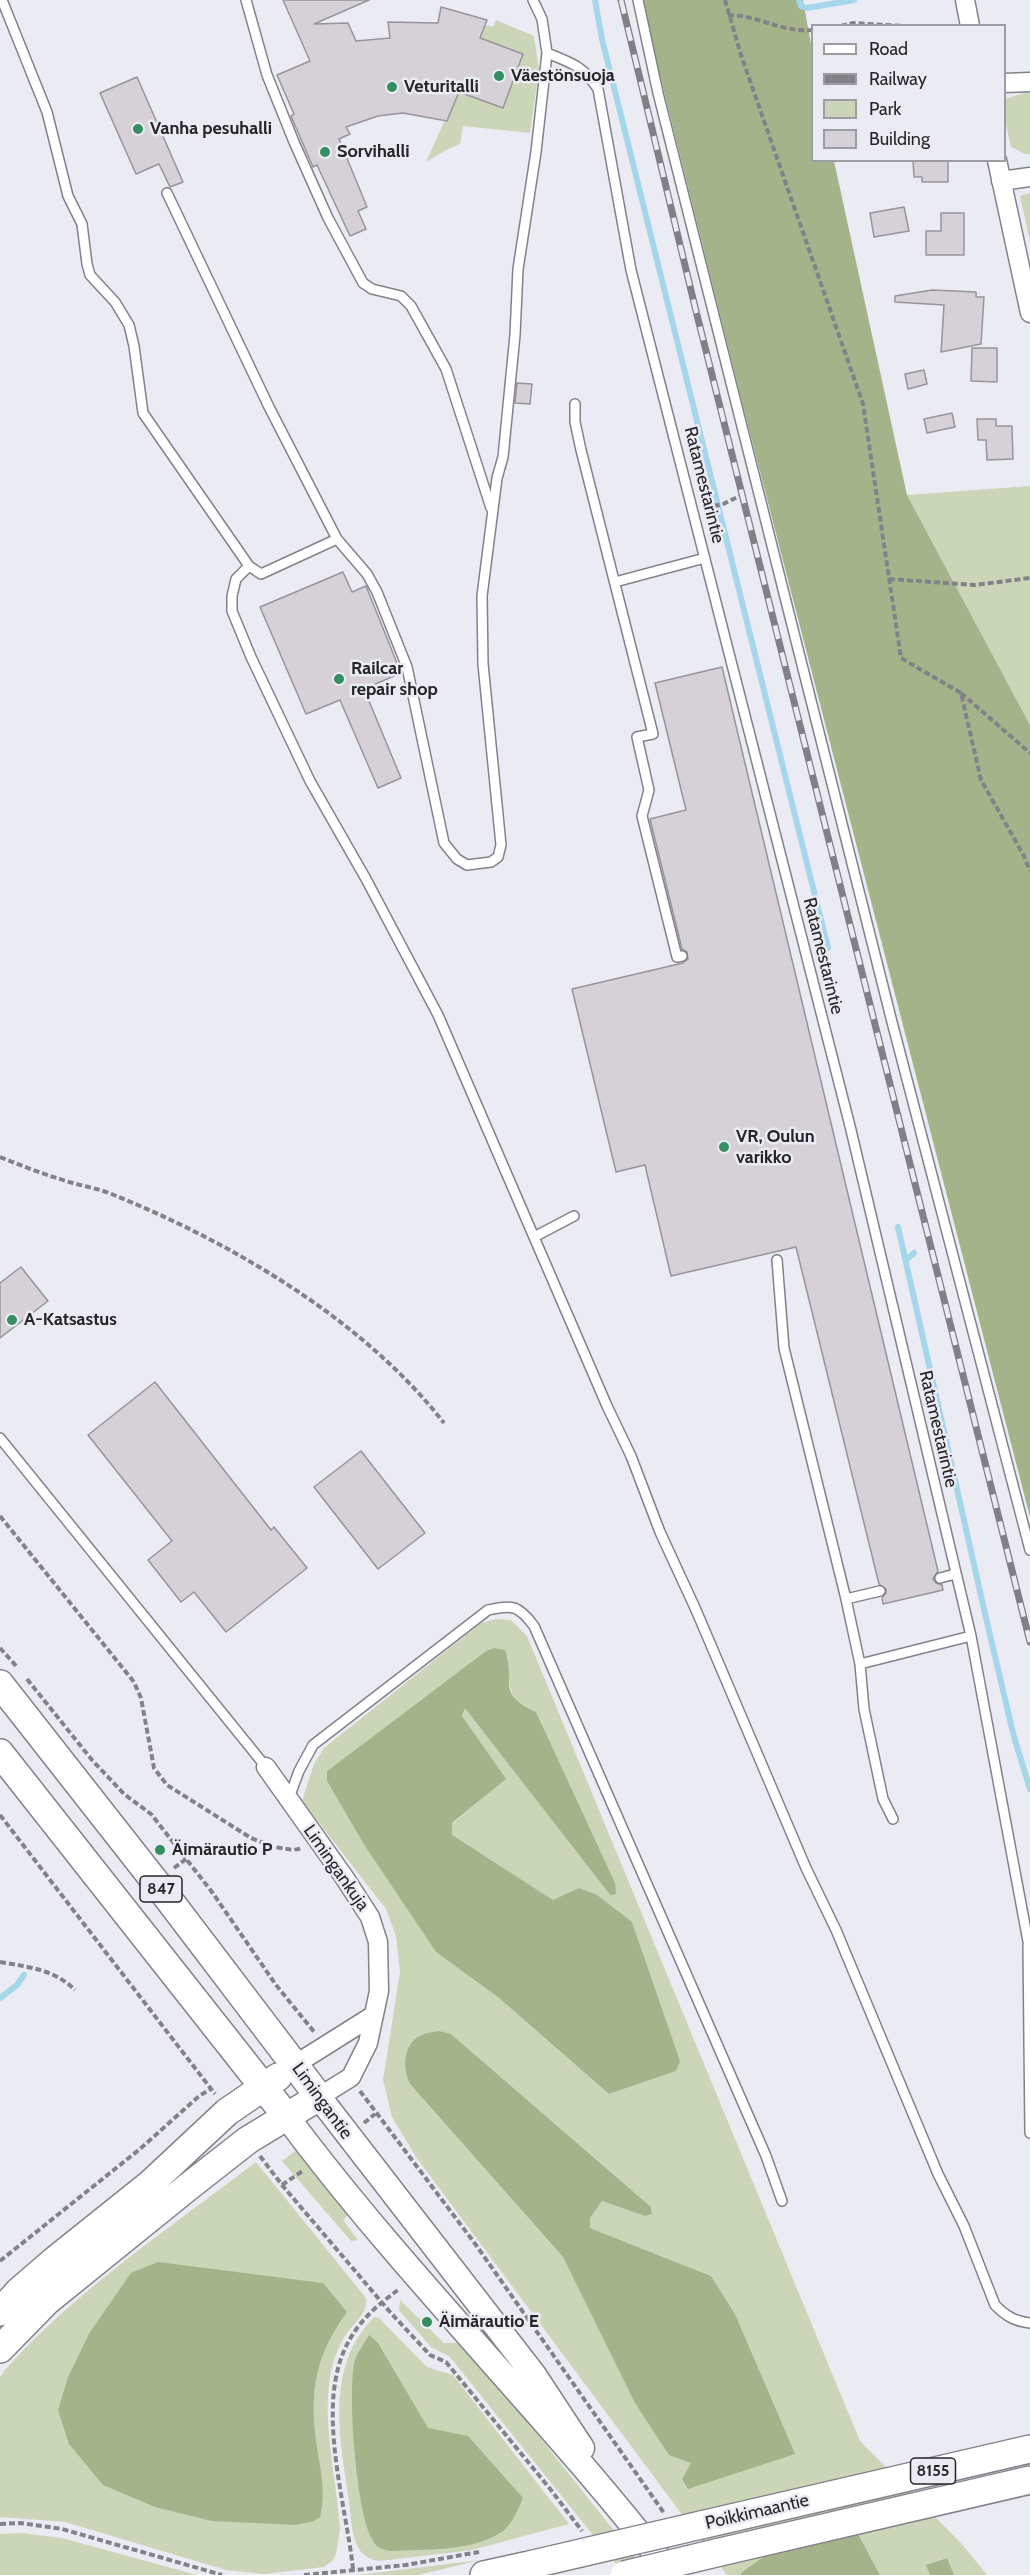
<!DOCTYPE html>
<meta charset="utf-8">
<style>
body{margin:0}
#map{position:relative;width:1030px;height:2575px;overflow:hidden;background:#ebecf3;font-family:Cabin,sans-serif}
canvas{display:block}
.legend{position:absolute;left:811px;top:24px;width:195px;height:138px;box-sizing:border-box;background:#ebecf3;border:2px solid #9c9da2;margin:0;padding:8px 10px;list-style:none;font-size:18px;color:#262629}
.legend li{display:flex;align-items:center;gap:12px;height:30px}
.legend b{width:30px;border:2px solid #9c9da2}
</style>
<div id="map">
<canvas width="1030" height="2575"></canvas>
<ul class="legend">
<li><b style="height:8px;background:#fff"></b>Road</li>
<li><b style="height:8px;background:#808085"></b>Railway</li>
<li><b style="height:16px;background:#cbd5b8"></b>Park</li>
<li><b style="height:16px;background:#d6d1d7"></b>Building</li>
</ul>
</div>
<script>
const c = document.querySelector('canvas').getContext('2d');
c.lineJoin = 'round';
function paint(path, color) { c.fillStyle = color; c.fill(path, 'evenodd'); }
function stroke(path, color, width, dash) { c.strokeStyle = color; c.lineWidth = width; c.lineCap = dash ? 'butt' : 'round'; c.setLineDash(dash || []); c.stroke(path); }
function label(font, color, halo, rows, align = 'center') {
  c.font = font + ' Cabin,sans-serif'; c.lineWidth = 5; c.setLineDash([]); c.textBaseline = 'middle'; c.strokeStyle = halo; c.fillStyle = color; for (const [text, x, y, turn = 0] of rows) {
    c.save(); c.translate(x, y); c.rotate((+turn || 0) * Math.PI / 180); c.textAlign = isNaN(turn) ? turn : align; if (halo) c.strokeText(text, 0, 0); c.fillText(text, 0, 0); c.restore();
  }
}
const green = new Path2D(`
 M496 20 534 36 539 70 530 133 463 126 460 144 446 150 426 162 445 120H448L485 25 493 27Z
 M1024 93H1030V154H1025L1011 147 1005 120V99Z
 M1030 193V241L1020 196Z
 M1030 486V725L907 495Z
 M496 1619 511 1620 527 1636 860 2441 961 2543 987 2575H954L946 2558 927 2565 930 2575H880L857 2532 742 2572 741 2575H727L416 2157 392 2117 383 2080 400 1972 396 1936 386 1909 302 1801 314 1764 324 1748 481 1623ZM486 1651 508 1658C510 1690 505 1696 536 1712L616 1893 609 1894 465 1707 462 1716 505 1779 452 1824V1836L553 1900 632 1922 679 2061 676 2071 609 2094 499 1998 436 1952 327 1781V1771ZM451 2034 651 2207 652 2214 645 2216 602 2201 589 2218 590 2228 711 2276 735 2314 794 2454 686 2471 692 2463 596 2323 563 2257 410 2084Z
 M295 2151 299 2153 348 2215 343 2220 358 2240 351 2241 282 2161Z
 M256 2162 366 2298C368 2313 355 2322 347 2333 341 2341 336 2354 333 2363 319 2417 337 2476 340 2530L336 2554 333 2560 324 2567 264 2574 226 2570 65 2522 0 2517V2377L4 2371C76 2290 170 2228 256 2162Z
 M400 2300 444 2343H465L649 2575H625L450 2357 431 2347 399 2310Z
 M374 2317 379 2318 427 2367 453 2375 569 2524 472 2550 380 2561C371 2560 362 2556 358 2547 351 2534 351 2516 349 2502 343 2457 332 2408 346 2364 351 2346 361 2331 374 2317Z
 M21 2533 62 2538 197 2575H0V2534Z
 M480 2560 418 2575H358Z`);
const forest = new Path2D(`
 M641 0H803L812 50V160L834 161 907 495 1030 725V1517L741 398Z
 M494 1648 505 1650C517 1684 494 1691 536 1712L615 1883 616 1894 610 1895 465 1708 462 1716 506 1779 452 1823V1835L553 1900 579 1888 597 1895 632 1922 680 2061 676 2071 609 2094 499 1998 436 1952 365 1846 327 1781V1771L486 1651Z
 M439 2031 451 2034 651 2207 652 2214 645 2216 602 2201 590 2218V2228L711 2276 735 2314 795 2454 688 2489 682 2479 691 2463 669 2455 635 2403 563 2257 410 2084C403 2070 402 2045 420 2036 425 2033 433 2032 439 2031Z
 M158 2262 323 2283 347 2312C314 2357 309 2394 317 2448 321 2473 326 2493 320 2517L314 2521 296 2525 212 2521 155 2507 103 2485 69 2444 58 2410 68 2377 90 2332 131 2273Z
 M369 2335 378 2343 428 2428 468 2436 523 2498C518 2509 512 2526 500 2533 469 2552 426 2549 390 2551 382 2549 376 2548 372 2539 356 2510 348 2397 354 2364 356 2354 364 2344 369 2335Z
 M857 2532 880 2575H741V2573L769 2553Z
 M947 2558 954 2575H930L926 2565Z`);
const stream = new Path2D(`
 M595 0 602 39 828 948
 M799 0 801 6 807 8 854 0
 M898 1227 986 1618 1014 1737 1030 1789
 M906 1260 914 1253
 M0 1998 17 1985 24 1975`);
const building = new Path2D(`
 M283 0H369L314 24 348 23 356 41 390 38 388 22 438 23 441 7 487 20 480 38 523 54 503 108 459 92 447 121 403 113 378 116 346 127 350 134 339 139 367 207 358 211 366 229 350 236 317 165 313 167 291 116 294 114 277 75 310 61Z
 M137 77 183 182 170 187 159 164 136 174 100 93Z
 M913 160H948V182H922V177H914Z
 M904 207 909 231 874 237 870 213Z
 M941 213H964V255H926V231H941Z
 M932 290 976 292V297H984L981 344 941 352 944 305 895 302V296Z
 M972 348H997V382L971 381Z
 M924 370 927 384 908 389 905 374Z
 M517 383 532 384 530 404 515 403Z
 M952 413 955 427 927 433 924 419Z
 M977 419H996V426H1012L1013 459 987 460 986 440H978Z
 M343 572 352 592 366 586 401 673 364 689 401 778 378 788 340 700 306 714 260 607Z
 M722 667 938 1571 933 1579 936 1583 942 1585 943 1590 883 1604 882 1598 886 1593V1589L879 1584 796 1247 671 1276 645 1165 616 1172 572 989 683 963 688 959 687 952 682 949 650 819 686 810 655 683Z
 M21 1267 48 1301 0 1338V1283Z
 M155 1382 271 1530 274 1527 307 1568 226 1632 194 1592 181 1602 148 1560 172 1541 88 1435Z
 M361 1451 425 1533 378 1569 314 1487Z`);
const path = new Path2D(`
 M725 0 741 55 863 404 901 658 961 693 981 780 1024 856 1030 871
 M728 15C758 15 783 33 812 30
 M841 26 853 23 903 26
 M705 508 723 504 746 493
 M889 579 975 585 1030 578
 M961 693 1030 753
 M0 1157C20 1165 40 1173 60 1179 76 1185 93 1187 109 1193 229 1241 363 1319 444 1423
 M0 1516 134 1682 141 1698 154 1768 167 1785 251 1838 274 1847 294 1850 303 1848
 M0 1648 17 1667
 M27 1679 92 1760 124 1794 151 1814 212 1892 276 1985 315 2033
 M0 1815 215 2094
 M174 1868 186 1859
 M0 1962C28 1967 54 1969 75 1990
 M360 2091 476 2245 664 2513
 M364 2123 375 2114
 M260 2156 282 2185 390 2312 430 2355 446 2362 551 2490 582 2531
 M282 2185 304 2170
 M0 2261 140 2149 199 2096 211 2089
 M0 2524 21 2523 62 2529 222 2575
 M353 2569C346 2502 313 2401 350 2339 361 2319 380 2303 398 2290
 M304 2575 406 2565 479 2552`);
const lane = new Path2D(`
 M2 0 47 112 68 196 82 224 87 264 90 275 115 302 129 325 134 346 143 413 249 566 261 574 337 539 367 574 377 592 407 667 444 843 457 859 467 865 491 862 498 857 501 845 483 664 482 596 497 478 503 457 515 335 518 269 536 152 547 53 542 19 533 0
 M246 0 267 75 294 142 328 218 363 283 372 289 401 296 411 306 446 369 491 508
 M638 0 658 93 892 1022 1030 1550
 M547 53C572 63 583 66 598 89L631 270 850 1126 971 1636 1030 1952
 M167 193 269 407 337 539
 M575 404V422L581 450 653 734 637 737 649 790 642 816 677 957 682 956
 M249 566 236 579 232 596V611L251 657 310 781 366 879 438 1015 607 1406 631 1456 660 1532 696 1610 806 1868 836 1930 938 2174 964 2226 995 2305C1006 2316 1014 2321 1030 2323
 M615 582 705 558
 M534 1237 574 1216
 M777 1260 784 1348 846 1599 860 1664 864 1709 883 1799 893 1819
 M0 1438 266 1767
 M940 1578 955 1574
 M846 1599 880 1591
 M860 1664 971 1636
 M289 1798 299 1771 313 1745 488 1610C513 1604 519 1606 534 1626L766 2156 782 2201
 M1028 1946 1030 2133`);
const street = new Path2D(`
 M965 0 970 26
 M1004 83 1030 82
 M997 160 1030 313
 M1001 181 1030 177
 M266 1767 344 1877 370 1917 378 1942 379 1991 368 2043 351 2077 319 2097
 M296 2064 374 2015`);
const secondary = new Path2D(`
 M319 2097 534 2375 582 2448
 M287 2117C406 2277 550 2417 672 2575`);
const primary = new Path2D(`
 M0 1684 157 1884 319 2097 248 2140 188 2187 47 2301 0 2349
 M0 1753 287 2117
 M0 2312 19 2291 55 2260 150 2184 227 2112 278 2077
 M701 2525 1030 2449
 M716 2553 1030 2480
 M484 2575 525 2566`);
const rail = new Path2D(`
 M621 0 696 311 1030 1642`);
const primaryBridge = new Path2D(`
 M525 2566 701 2525
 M624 2575 716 2553`);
const markers = [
 [499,76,6,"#358d62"],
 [392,87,6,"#358d62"],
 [138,129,6,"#358d62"],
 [325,152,6,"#358d62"],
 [339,679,6,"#358d62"],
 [724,1147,6,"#358d62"],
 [12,1320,6,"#358d62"],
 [160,1850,6,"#358d62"],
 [427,2322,6,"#358d62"]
];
const shields = [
 [161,1889,42],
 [933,2471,45]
];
const shieldNames = [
 ["847",161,1889],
 ["8155",933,2471]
];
const poiNames = [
 ["Väestönsuoja",511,76],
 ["Veturitalli",404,87],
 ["Vanha pesuhalli",150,129],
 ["Sorvihalli",337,152],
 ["Railcar",351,669],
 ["repair shop",351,690],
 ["VR, Oulun",736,1137],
 ["varikko",736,1158],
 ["A-Katsastus",24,1320],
 ["Äimärautio P",172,1850],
 ["Äimärautio E",439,2322]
];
const streetNames = [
 ["Ratamestarintie",704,485,76],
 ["Ratamestarintie",823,956,76],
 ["Ratamestarintie",938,1429,77],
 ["Limingankuja",336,1868,55],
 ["Limingantie",322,2101,54],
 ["Poikkimaantie",757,2512,-13]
];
paint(green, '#cbd5b8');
paint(forest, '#a5b38a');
stroke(stream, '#a5d6ea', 6);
paint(building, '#d6d1d7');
stroke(building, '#99949a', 1.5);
stroke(lane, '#82838a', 12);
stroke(street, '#82838a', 21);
stroke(secondary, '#82838a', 27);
stroke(primary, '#82838a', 30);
stroke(path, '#828388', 4, [6, 3]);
stroke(lane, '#fff', 9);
stroke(street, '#fff', 18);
stroke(secondary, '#fff', 24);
stroke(primary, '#fff', 27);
stroke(rail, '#808085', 7);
stroke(rail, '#ebecf3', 4.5, [14]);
stroke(primaryBridge, '#82838a', 30, []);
stroke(primaryBridge, '#fff', 27);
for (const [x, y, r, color] of markers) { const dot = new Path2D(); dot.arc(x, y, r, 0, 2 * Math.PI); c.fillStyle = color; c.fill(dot); stroke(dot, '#ebecf3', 2); }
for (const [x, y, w] of shields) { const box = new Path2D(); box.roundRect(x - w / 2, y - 13, w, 26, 4.5); c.fillStyle = '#ebecf3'; c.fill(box); stroke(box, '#262629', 1.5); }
label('bold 16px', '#262629', null, shieldNames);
label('bold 18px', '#262629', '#ebecf3', poiNames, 'left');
label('18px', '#262629', '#ebecf3', streetNames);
</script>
